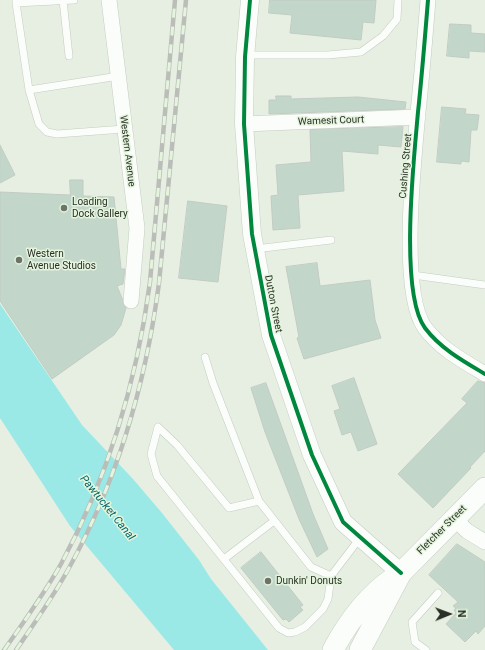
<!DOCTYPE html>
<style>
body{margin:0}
#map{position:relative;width:485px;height:650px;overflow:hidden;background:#e6efe2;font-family:Roboto,sans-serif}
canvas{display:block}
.north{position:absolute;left:429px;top:594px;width:40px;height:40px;-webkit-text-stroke:3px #e4f4dd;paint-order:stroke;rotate:89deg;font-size:11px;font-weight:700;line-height:16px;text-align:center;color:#2a3027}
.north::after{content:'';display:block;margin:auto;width:14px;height:18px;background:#2a3027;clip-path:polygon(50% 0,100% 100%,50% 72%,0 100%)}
</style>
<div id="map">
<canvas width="485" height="650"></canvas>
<div class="north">N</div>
</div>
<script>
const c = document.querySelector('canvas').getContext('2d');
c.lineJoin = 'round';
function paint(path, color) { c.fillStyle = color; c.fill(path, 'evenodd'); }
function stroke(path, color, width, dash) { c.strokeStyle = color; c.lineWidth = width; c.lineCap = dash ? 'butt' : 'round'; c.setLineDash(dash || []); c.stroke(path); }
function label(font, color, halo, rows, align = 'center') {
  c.font = font + ' Roboto,sans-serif'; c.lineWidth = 3; c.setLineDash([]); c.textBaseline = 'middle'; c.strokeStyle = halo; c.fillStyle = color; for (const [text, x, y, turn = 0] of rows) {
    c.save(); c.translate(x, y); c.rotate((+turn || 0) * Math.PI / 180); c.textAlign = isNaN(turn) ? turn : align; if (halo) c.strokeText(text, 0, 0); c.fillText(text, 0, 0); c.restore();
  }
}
const water = new Path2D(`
 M0 304 82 425 133 479 162 513 199 560 211 579 268 650H174L70 526 0 418Z`);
const building = new Path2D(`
 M270 0H376L374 23 363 22 361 40 290 33 292 15 269 13Z
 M450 24 471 25V33L485 34V52L469 51V58L447 56Z
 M276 96H291V99L358 97 406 102 405 109 269 114V100H276Z
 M442 107 466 109 465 114 479 115 477 130H471L469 162 461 161V164L437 162Z
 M403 127 401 147 378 145V154L342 151 344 191 298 195 300 228 273 230 271 196 278 195 276 165 311 162 310 130Z
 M0 145 15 175 0 183Z
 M70 180H83V196L114 197 121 269H125L123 284 117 286 126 308 121 325 114 335 52 379 0 301V192L70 195Z
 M188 201 227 206 218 282 179 278Z
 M317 263 320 286 370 280 375 320 381 338 304 359 297 338 299 337 286 267Z
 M354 378 377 444 358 451 351 432 342 435 334 411 340 409 332 386Z
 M478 381 485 383V451L470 467 471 468 433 508 398 474 467 403 462 399Z
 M266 383 313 514 328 549 317 557 299 519 265 432 251 388Z
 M457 544 485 562V626L478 634 476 631 465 642 446 624 456 613 454 610 456 608 453 606 458 602 429 575Z
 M261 552 303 605 300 607 303 610 289 622 286 619 283 620 241 568Z`);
const service = new Path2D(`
 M16 0V3L74 0
 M63 0 69 56
 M16 3 29 90 39 124 47 132 57 134 124 129
 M245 55H328L361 52 383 36 397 19 398 0
 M29 90 119 76
 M255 249 331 240
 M413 275 485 285
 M205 357 213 383 259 501 311 567 331 576
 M259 501 229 508 177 445 158 427 151 454 157 476 279 628 288 633 295 632 305 627 323 609 328 599 331 576 360 538
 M224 559 274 521
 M426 650 415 642 412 622 438 593`);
const minor = new Path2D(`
 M109 0 137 228 131 301
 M428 0C425 37 422 75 418 112 414 158 399 293 425 328 441 349 463 361 485 374
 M244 124 418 117
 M454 518 467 531 485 542`);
const tertiary = new Path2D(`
 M250 0 245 57 244 124 252 234 271 335 312 455 343 522 401 573`);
const secondary = new Path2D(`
 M333 650C348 622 366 597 392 579
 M360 650 401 573 485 488`);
const rail = new Path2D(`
 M4 650C24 622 44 594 61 564 108 477 137 380 150 282L175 0
 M16 650C34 624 53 597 69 568 117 481 146 382 159 283L186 0`);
const cycleway = new Path2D(`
 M250 0 245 57 244 124 252 234 271 335 312 455 343 522 401 573
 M428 0C425 37 422 75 418 112 414 158 399 293 425 328 441 349 463 361 485 374`);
const markers = [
 [64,208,4,"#6c7368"],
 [19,260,4,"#6c7368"],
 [268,581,4,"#6c7368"]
];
const streetNames = [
 ["Wamesit Court",331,121,-2],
 ["Western Avenue",127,151,83],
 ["Cushing Street",406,166,-85],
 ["Dutton Street",273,304,79],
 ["Fletcher Street",442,530,-45]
];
const poiNames = [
 ["Loading",72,202],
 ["Dock Gallery",72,214],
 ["Western",27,254],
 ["Avenue Studios",27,266],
 ["Dunkin' Donuts",276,581]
];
const waterNames = [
 ["Pawtucket Canal",107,508,51]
];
paint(water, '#9ae9e6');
paint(building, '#c2d7ca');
stroke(building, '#c2cbc3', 1);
stroke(service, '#c5ccc1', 8);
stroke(minor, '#c5ccc1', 16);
stroke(tertiary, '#c5ccc1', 19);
stroke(secondary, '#c5ccc1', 22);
stroke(service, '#fbfdfb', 7);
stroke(minor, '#fbfdfb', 15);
stroke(tertiary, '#fbfdfb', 18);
stroke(secondary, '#fbfdfb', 21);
stroke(rail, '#bbbdb9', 4.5);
stroke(rail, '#e4f4dd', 3, [9]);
stroke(cycleway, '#00873e', 4);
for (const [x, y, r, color] of markers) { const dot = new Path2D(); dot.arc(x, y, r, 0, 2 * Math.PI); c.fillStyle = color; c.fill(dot); stroke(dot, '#e4f4dd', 1.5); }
label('10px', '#2a3027', '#e4f4dd', streetNames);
label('10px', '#2a3027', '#e4f4dd', poiNames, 'left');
label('italic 11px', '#006566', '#e4f4dd', waterNames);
</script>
